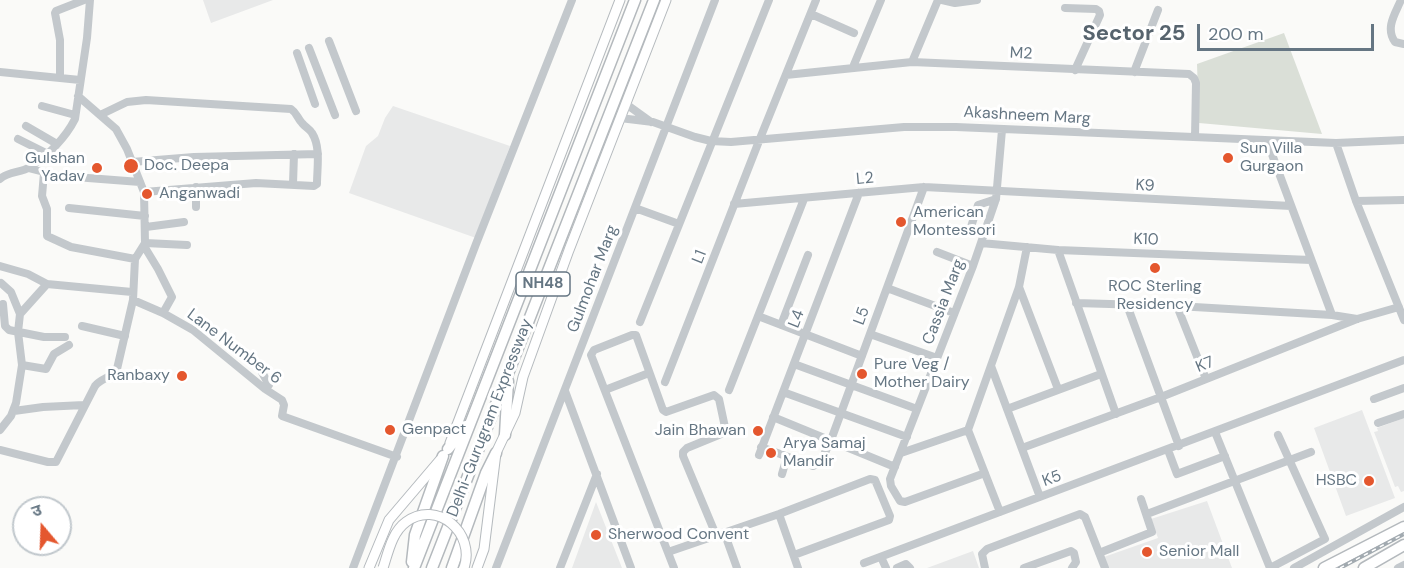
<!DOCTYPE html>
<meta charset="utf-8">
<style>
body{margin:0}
#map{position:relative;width:1404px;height:568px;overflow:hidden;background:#fafaf8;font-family:"DM Sans","Noto Sans Devanagari",sans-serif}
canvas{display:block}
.north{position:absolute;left:12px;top:496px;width:60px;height:60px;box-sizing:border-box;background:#fff;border:2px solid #c1c8cd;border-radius:50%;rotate:341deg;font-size:16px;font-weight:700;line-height:24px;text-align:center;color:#657683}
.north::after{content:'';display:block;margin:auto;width:21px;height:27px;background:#e4572e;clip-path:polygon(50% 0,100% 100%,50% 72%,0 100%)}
.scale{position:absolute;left:1197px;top:24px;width:177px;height:27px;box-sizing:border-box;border:3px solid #657683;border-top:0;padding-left:8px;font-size:18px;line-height:21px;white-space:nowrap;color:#657683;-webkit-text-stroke:4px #fff;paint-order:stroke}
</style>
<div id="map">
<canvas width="1404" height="568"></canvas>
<div class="north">उ</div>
<div class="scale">200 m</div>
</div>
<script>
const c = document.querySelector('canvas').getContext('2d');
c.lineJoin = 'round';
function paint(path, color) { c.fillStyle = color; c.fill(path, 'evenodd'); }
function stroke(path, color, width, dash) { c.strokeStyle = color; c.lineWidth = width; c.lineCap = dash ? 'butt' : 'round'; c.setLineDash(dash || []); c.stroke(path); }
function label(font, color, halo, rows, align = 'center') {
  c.font = font + ' "DM Sans",sans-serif'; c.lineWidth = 6; c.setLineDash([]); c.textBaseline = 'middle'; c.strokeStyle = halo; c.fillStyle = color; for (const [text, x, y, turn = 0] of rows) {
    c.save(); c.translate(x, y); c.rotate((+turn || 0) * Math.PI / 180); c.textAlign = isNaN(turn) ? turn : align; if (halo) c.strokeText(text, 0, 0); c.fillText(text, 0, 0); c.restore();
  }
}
const built = new Path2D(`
 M203 0H273L211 23Z
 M393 106 510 146 476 238 349 193 366 146 378 136 385 118Z
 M1362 410 1395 498 1346 516 1314 428Z
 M1404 418V491L1401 492 1398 486 1395 487 1374 432 1378 431 1377 428Z
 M1207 501 1232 568H1105L1101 558 1158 538 1151 519Z
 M596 502 622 568H572Z
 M973 551 979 568H927Z`);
const green = new Path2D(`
 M1284 33 1322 134 1199 123 1197 64Z`);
const minor = new Path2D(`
 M942 0 955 3 977 0
 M1401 0C1395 14 1385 28 1395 42L1404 44
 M1065 8 1096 9 1099 11 1100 15 1075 70
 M811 14 854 33
 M329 41 356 111
 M309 48 335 115
 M297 53 315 104
 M912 62 938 0
 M853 67 881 0
 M0 72 80 80
 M1134 72 1158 10
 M786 75 912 62 1189 74 1194 78 1196 83 1195 137
 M60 78V40L55 13 56 11 84 0
 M626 104 651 122
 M42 106 75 115
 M100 115 127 102 146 100 291 109C297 113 297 118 302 123 305 127 310 129 312 133 321 147 317 168 317 184L314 186 256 183 144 192
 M620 118 653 122 695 137 711 141 731 142 904 127H956L1336 143 1404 140
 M26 126 57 144
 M18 139 46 153
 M1267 141 1332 315 1357 319
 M1336 143 1356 201 1404 320
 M132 162 194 157 318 154
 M29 168 41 171 49 175 140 182
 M44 173 42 196 47 209V236L71 247 135 259
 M0 179C8 171 21 173 30 167 48 156 66 137 75 119L87 38 90 0
 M293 184 294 154
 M1356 201 1404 200
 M734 204 924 187 1291 206
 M196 207V187
 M69 208 145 216
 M635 208 679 224
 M146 227 184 222
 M970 230 978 205 996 199
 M145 243 187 245
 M981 243 1058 250 1311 260
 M144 246 158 269 172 297 163 313
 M1058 250 1116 414
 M937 252 973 266
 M0 266 28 274 47 284 132 292
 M1 283 11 292 20 314
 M1019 287 1058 389
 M887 288 954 313
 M133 300 163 313 193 330 265 389 282 400 284 405 282 416 397 457
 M1076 303 1177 306 1332 315
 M3 304 5 326 9 330 44 337H65
 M1127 305 1179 446
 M1177 306 1206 379
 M758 316 862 356
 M640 322 769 0
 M781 325 808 255
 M82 326 125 336
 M870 334 937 358
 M794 364 917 409
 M22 365 46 369 54 354 69 345
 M258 365 269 385 265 389
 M991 366 1040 497
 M665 382 759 141 816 0
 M605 390 649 373
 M729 390 804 199
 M565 391 631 568
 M783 392 907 437
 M1374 399 1404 388
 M1007 409 1101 374
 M14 411 43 407 84 405
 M773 417 895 467
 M1378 423 1404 414
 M0 430 11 416 16 403 22 365 18 332 20 314 47 284
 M968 430 1019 287 1027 247
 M968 430 1000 512
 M1215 432 1270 568 1325 539 1278 435
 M761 447 813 466 820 463 831 440 924 187
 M1022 448 1161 397 1357 319 1399 307
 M0 450 48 462H56L95 386C101 378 112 378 117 369L133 300 135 259 145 243 144 192 127 149 116 129 78 96
 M1168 450 1177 474 1225 456
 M901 453 968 430
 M759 455 859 193
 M985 473 905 502 900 501 891 486 890 479 973 266 996 199 1002 130
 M782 474 787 457
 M779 514 798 568
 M1147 514 1311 452
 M724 532 737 568
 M668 552 779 514 870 479 875 480 890 516 889 520 794 555
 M1099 553 1152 532 1141 499
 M881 557 886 568
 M864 563 1404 360
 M353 568 476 244 572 0
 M496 568 715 0
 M560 568 597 474
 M674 568 591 355 594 350 632 335H636L663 410 666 412 714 395 719 399 726 432 687 448 683 452V456L716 535
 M897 568 906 564 910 568
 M985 568 982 554 987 549 1080 514 1085 517 1105 568
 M1024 568 1071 551 1074 553 1076 562 1072 568
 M1294 568 1404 507
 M1398 568 1404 565`);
const major = new Path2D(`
 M450 443 620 0
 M369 568 389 520 440 460
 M477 568 484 549 496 453 515 413 523 377 569 250 666 0`);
const highway = new Path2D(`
 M505 435 508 381
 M448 449 466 426
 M412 562 415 535 443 456
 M414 568 635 0
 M432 568 654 0
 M452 568 486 473 496 453
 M1324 568 1404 527
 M1364 568 1404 545`);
const rail = new Path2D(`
 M1340 568 1404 534`);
const majorBridge = new Path2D(`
 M383 568C388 553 392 532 406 522 437 499 476 533 464 568`);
const markers = [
 [1228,158,6,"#e4572e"],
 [131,166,8,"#e4572e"],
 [97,168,6,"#e4572e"],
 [147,194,6,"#e4572e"],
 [901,222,6,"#e4572e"],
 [1155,268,6,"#e4572e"],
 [862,374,6,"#e4572e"],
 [182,376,6,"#e4572e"],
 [390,430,6,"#e4572e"],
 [758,431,6,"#e4572e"],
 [771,453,6,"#e4572e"],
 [1369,481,6,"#e4572e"],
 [596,535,6,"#e4572e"],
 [1147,552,6,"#e4572e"]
];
const shields = [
 [543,284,54]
];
const shieldNames = [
 ["NH48",543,284]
];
const streetNames = [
 ["M2",1021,54,3],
 ["Akashneem Marg",1027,116,3],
 ["L2",865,179,-5],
 ["K9",1145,186,3],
 ["K10",1146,240,2],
 ["L1",700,257,-69],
 ["Gulmohar Marg",593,279,-69],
 ["Cassia Marg",944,302,-69],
 ["L5",862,316,-70],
 ["L4",797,319,-69],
 ["Lane Number 6",234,347,37],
 ["K7",1205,365,-22],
 ["Delhi-Gurugram Expressway",490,418,-69],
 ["K5",1052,479,-20]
];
const poiNames = [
 ["Sun Villa",1240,149],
 ["Gurgaon",1240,167],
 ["Gulshan",85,159,"right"],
 ["Yadav",85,177,"right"],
 ["Doc. Deepa",144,166],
 ["Anganwadi",159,194],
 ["American",913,213],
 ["Montessori",913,231],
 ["ROC Sterling",1155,287,"center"],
 ["Residency",1155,305,"center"],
 ["Pure Veg /",874,365],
 ["Mother Dairy",874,383],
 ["Ranbaxy",170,376,"right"],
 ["Genpact",402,430],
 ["Jain Bhawan",746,431,"right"],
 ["Arya Samaj",783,444],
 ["Mandir",783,462],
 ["HSBC",1357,481,"right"],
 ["Sherwood Convent",608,535],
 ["Senior Mall",1159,552]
];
const districtNames = [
 ["Sector 25",1134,34]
];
paint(built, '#e8e9e9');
paint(green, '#dadfd7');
stroke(major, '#b5babe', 11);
stroke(highway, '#b4b9bd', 13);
stroke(minor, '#c3c8cc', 8);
stroke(major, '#fff', 9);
stroke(highway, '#fff', 10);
stroke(rail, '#a2aab0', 4);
stroke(rail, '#fff', 1.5, [4.5]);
stroke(majorBridge, '#b5babe', 11, []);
stroke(majorBridge, '#fff', 9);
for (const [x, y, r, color] of markers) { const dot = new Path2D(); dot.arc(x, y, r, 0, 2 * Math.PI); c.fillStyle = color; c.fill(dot); stroke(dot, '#fff', 2); }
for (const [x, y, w] of shields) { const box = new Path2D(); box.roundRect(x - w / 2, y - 12, w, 24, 4.5); c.fillStyle = '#fff'; c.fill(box); stroke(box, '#657683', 1.5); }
label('bold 15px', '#657683', null, shieldNames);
label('16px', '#657683', '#fff', streetNames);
label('16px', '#657683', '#fff', poiNames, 'left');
label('bold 22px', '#57646e', '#fff', districtNames);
</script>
